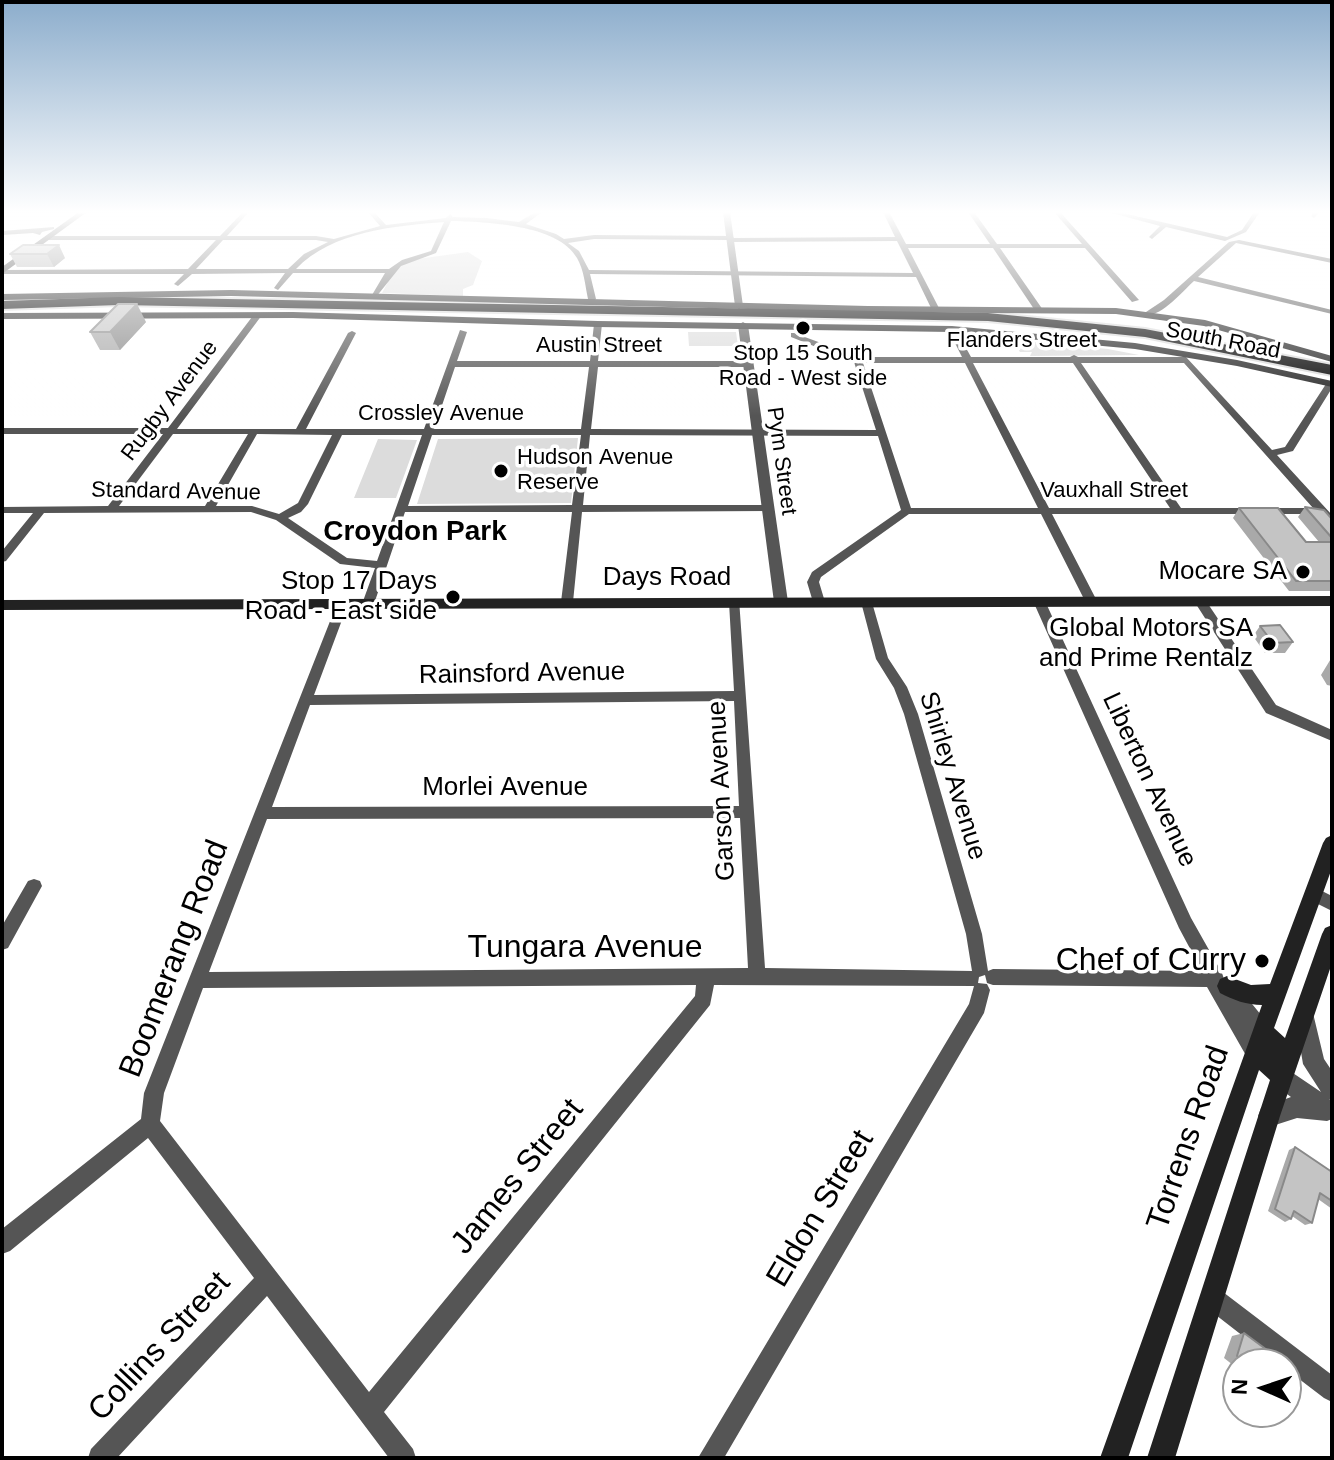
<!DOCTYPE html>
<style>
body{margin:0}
#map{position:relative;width:1334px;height:1460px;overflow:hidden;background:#fff;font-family:Helvetica,sans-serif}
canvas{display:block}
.frame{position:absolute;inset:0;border:4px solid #000;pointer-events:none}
.north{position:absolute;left:1222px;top:1348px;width:80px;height:80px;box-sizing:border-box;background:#fff;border:2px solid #999;border-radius:50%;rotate:273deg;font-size:22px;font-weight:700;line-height:32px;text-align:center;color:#000}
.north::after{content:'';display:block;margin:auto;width:28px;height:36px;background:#000;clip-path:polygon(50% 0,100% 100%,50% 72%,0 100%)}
</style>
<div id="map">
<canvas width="1334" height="1460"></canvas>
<div class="frame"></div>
<div class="north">N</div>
</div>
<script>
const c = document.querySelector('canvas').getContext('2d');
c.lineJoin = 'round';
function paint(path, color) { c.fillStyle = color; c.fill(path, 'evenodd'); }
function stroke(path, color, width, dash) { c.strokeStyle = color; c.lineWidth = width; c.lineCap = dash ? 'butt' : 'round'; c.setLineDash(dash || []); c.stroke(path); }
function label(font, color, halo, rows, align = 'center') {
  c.font = font + ' Helvetica,sans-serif'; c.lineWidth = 7; c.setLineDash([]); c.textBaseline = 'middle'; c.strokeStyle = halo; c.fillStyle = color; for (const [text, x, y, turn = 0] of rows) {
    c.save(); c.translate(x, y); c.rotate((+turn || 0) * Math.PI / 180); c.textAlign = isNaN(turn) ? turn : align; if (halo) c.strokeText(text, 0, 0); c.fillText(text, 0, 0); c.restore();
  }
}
const green = new Path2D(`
 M468 252 482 261 473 285 463 289V296L382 293 396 267 410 260Z
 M688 332H736L738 346H689Z
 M1012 340 1108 349 1139 355 1030 356 1032 352H1020Z
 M578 438 571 503 417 504 438 439Z
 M378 439 417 440 396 498H354Z`);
const minor = new Path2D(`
 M243 212H249L227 236H316L334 239 380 226 368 212H374L386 225 446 218 450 214 453 217 486 218 519 222 535 212H542L526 224 556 234 564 239 594 235 731 236 734 238 895 237 883 212H889L906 244H990L968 212H974L997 244H1082L1054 212H1060L1139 300 1132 302 1085 248H1000L1043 310 1039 312H1036L993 248H908L940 310 939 312 932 310 916 277 590 274 596 299 590 304 586 302 588 299C585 285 584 270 577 258 558 224 485 222 451 221L436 253 401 266 376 297 372 295 385 273H293L278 290 274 288 285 273 192 274 178 286 174 284 184 274H2V270L188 269 216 240H48L45 238 48 236H220ZM444 222 431 251 402 260 389 269H296C332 231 395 226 444 222ZM594 239 728 240 731 242 897 241 913 273 589 270 579 251 568 243ZM223 240H316L328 242 304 254 288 269H196Z
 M1108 212H1118L1227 237 1242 230 1254 212H1260L1246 232 1225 241 1166 227 1152 239 1149 237 1160 226Z
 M1314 212H1320L1314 218 1311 216Z
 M54 227V229L42 232 40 235 33 233 2 235V231Z
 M1239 240 1332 259V263L1236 243 1198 277 1332 310V314L1194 281C1181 293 1164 314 1146 316V312L1164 300 1229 242Z
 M255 313 262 315 177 429H296L348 333 352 331 356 333 306 429H424L460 330 467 332 457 361H590L594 324 598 322 602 324 598 361H747L751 364 747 367H598L591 429 876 430 854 362 791 337V333H794L859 357H962L952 337 956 335 960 337 971 357H1070L1074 355 1078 357H1186L1272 450 1285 447 1326 384 1330 381 1332 382V388L1293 451 1277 455 1332 515V525L1328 524 1319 514H1052L1097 601 1091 605 1085 601 1041 514H909L821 577 819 582 825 602 819 606 813 602 807 582 812 572 901 510 878 436 590 435 583 505H768L773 508 768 511 582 512 573 602 567 606 561 602 572 512H405L374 604 368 608 362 604 375 568 340 564 276 520 251 512 44 513 6 561 2 562V551L33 513H2V507L108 506 163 434H2V428H168ZM863 363H965L1038 508H911ZM973 363H1073L1170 508H1049ZM1081 363H1184L1313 508H1181ZM455 367H589L581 429H434ZM173 434H248L205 506H119ZM257 434 332 435 298 503 279 514 252 506H216ZM342 435H422L377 561 347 558 288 518 301 512 308 504ZM432 435H581L572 505 408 506Z
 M1039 597 1045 601 1191 918 1222 973 1225 982 1229 980 1235 983 1270 1026 1272 1032 1270 1038 1263 1041 1257 1039 1264 1052 1262 1059 1255 1061 1248 1059 1207 987 993 985 987 983 985 975 979 977 978 983 987 984 990 990 984 1013 724 1458H698L969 1004 974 986 714 985 710 1005 384 1412 413 1449 416 1458H389L267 1296 117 1458H88L91 1449 254 1278 148 1138 10 1251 2 1254V1229L141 1119 144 1093 338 601H346L348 604 314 695 734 691 729 602 735 598 739 599 765 968 972 971 966 934 904 714 894 688 876 659 861 602 867 598 871 599 888 658 907 687 918 714 982 934 988 971 993 969 1202 971 1179 928 1033 601ZM734 701 739 806 272 807 310 705ZM740 818 748 968 209 972 267 819ZM696 985 695 996 369 1392 160 1121 164 1093 203 988Z
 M1200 597 1204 598 1276 705 1332 730V741L1266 713 1194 601Z
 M34 879 40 881 42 886 8 948 2 950V926L28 881Z
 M1314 887 1332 896V911L1308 899 1306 894 1308 889Z
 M1211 1286 1219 1289 1332 1375V1402L1324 1398 1286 1369V1364H1279L1203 1305 1200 1297 1203 1289Z`);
const tertiary = new Path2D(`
 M723 212H730L743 306 739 309 735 306Z
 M743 322 748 325 788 602 781 607 774 602 738 325Z
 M1305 1006 1312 1009 1324 1059 1332 1071V1100L1329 1099 1332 1101V1119L1327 1121 1297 1118 1269 1127 1261 1124 1258 1116 1261 1108 1291 1097 1276 1086 1273 1078 1276 1070 1284 1067 1321 1092 1303 1064 1295 1016 1298 1009Z`);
const secondary = new Path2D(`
 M79 212H87L2 274V267Z
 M231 290 868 306 1116 308 1205 320 1332 356V362L1204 326 1116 314 868 312 231 296 2 300V294Z
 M293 312 598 321 952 326 1135 343 1237 360 1332 381V387L1237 366 1135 349 952 332 598 327 293 318 2 319V313Z
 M1332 596V606L2 610V600Z
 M1332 835V868L1274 1028 1285 1038 1322 934 1325 928 1332 925V963L1280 1116 1175 1458H1147L1270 1080 1259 1070 1128 1458H1100L1262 1005C1247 1005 1233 1000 1220 993L1217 986 1220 979 1227 976 1251 985 1270 984 1323 843 1326 838Z`);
const motorway = new Path2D(`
 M119 297 988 313 1145 329 1332 365V375L1145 337 988 321 119 305 2 309V301Z`);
const wall = new Path2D(`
 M23 245 65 258 54 267H17L10 254Z
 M146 322 120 350H100L90 332Z
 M1305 507 1332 519V591H1289L1233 518 1239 508 1306 542H1319L1298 517Z
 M1260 626 1293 642 1285 653H1265L1253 636Z
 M1332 657V686L1327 685 1321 675Z
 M1295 1147 1332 1172V1209L1318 1199 1312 1223 1305 1225 1292 1216 1291 1219 1285 1222 1268 1211 1289 1150Z
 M1244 1333 1286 1364H1238V1369L1224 1358 1232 1336Z`);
const shadedWall = new Path2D(`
 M59 245 65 258 54 267 47 254Z
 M137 304 146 322 120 350 110 332Z`);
const building = new Path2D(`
 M23 245H59L47 254H10Z
 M118 304H137L110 332H90Z
 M1305 507 1324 510 1332 519V538Z
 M1239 508H1278L1306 542H1332V581H1296Z
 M1280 625 1293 642 1273 643 1260 626Z
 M1295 1147 1332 1172V1201L1320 1193 1312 1223 1294 1211 1291 1219 1275 1209Z
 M1244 1333 1286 1364H1248L1237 1356Z
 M1286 1364 1293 1370 1286 1394Z`);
const markers = [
 [803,328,8,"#000"],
 [501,471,8,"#000"],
 [1303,572,8,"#000"],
 [453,597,8,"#000"],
 [1269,644,8,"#000"],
 [1262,961,8,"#000"]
];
const farStreetnames = [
 ["Flanders Street",1022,341],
 ["South Road",1223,341,11],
 ["Austin Street",599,346],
 ["Rugby Avenue",170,401,-53],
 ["Crossley Avenue",441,414],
 ["Pym Street",781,461,82],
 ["Vauxhall Street",1114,491],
 ["Standard Avenue",176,492,1]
];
const farPoinames = [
 ["Stop 15 South",803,354],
 ["Road - West side",803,379],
 ["Hudson Avenue",517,458,"left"],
 ["Reserve",517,483,"left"]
];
const poiNames = [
 ["Mocare SA",1287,572],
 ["Stop 17 Days",437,582],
 ["Road - East side",437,612],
 ["Global Motors SA",1253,629],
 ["and Prime Rentalz",1253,659]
];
const streetNames = [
 ["Days Road",667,578],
 ["Rainsford Avenue",522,674,-1],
 ["Shirley Avenue",952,776,73],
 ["Liberton Avenue",1149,780,65],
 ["Morlei Avenue",505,788],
 ["Garson Avenue",722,791,-93]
];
const farDistrictnames = [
 ["Croydon Park",415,532]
];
const nearStreetnames = [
 ["Tungara Avenue",585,948],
 ["Boomerang Road",175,959,-69],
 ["Torrens Road",1189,1138,-71],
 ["James Street",518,1177,-51],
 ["Eldon Street",821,1209,-59],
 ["Collins Street",160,1347,-47]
];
const nearPoinames = [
 ["Chef of Curry",1246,961]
];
paint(green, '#dcdcdc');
stroke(motorway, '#dbdbdb', 4);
paint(minor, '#555');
paint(tertiary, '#555');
paint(secondary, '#222');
paint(motorway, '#000');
paint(wall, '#a9a9a9');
paint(shadedWall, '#898989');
paint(building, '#c4c4c4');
stroke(building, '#898989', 2);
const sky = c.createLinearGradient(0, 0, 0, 416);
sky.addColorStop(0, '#8cadcc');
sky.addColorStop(0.51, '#fff');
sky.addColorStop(1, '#ffffff00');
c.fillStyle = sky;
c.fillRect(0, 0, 1334, 416);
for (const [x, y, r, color] of markers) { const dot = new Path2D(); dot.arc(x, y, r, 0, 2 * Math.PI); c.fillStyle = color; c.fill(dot); stroke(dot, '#fff', 3); }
label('22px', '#000', '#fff', farStreetnames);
label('22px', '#000', '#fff', farPoinames);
label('26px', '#000', '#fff', poiNames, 'right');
label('26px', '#000', '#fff', streetNames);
label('bold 28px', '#000', '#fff', farDistrictnames);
label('32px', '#000', '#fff', nearStreetnames);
label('32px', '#000', '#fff', nearPoinames, 'right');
</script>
